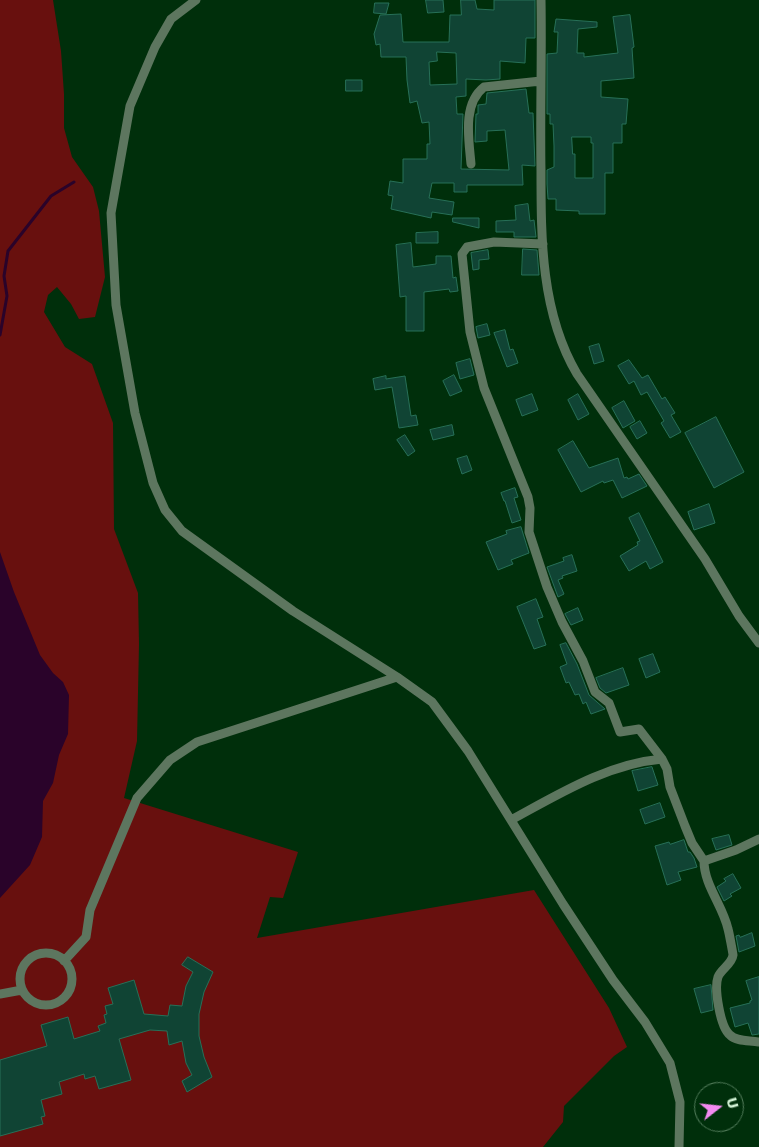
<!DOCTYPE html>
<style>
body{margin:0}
#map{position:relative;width:759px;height:1147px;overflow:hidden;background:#002f0b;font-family:"DejaVu Sans",sans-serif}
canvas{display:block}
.north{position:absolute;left:694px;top:1082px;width:50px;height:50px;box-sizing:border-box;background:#002f0b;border:1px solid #547d5c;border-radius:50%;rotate:74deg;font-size:14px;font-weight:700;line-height:20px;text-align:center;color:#d2f2d5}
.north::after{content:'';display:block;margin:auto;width:18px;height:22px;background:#f38af1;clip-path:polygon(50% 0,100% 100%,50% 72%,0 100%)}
</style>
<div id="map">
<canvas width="759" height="1147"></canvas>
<div class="north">U</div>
</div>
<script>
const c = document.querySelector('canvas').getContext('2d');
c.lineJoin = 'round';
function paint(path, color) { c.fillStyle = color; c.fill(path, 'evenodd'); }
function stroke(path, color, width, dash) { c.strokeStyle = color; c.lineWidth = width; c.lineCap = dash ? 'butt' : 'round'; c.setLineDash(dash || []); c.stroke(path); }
const green = new Path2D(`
 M0 0H53L61 51 64 94V128L72 157 93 187 99 211 105 277 95 317 79 319 71 304 57 287 48 295 44 312 65 347 92 364 113 423 114 529 138 593 139 644 137 741 124 798 298 852 283 898 270 897 257 938 534 890 609 1008 627 1047 614 1056 564 1106 563 1122 543 1147H0Z`);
const water = new Path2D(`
 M0 552 14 592 40 655 53 673 63 682 69 695 68 734 59 755 53 783 43 801 42 837 30 865 0 898Z`);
const stream = new Path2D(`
 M0 335 7 296 4 276 8 251 51 196 74 182`);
const building = new Path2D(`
 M426 0H443L444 12 428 13Z
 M461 0H475L477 9 494 10V0H535V38H526L525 63 500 61V79L486 80 466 79V96L456 97 457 114H463L461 169 509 170 505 130 487 131V141L475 142 476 114H478V105L486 104 487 93 526 89 529 113H533L535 166 522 165 523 185H467V192H454V183H432L429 198 454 202 452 215 432 212 431 218 391 209 393 196 388 195 390 181 403 183V159H427V144H430L429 122 422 123 417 101 410 103 407 80 406 57H381L380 44 376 45 374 34 380 15 401 14 403 42H449L450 15H461ZM437 52 456 53 457 84 430 85 429 62 437 61Z
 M375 3H389L386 14 374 13Z
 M630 15 634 47 632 48 634 78 601 81V97L628 99 626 124H622V143H613V173H605V214H579V211L556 210V199H548L547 184V170L554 167V146L553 124H550V114H547V54L557 53 558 32H554L556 19 597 22V27L578 29 577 53H584V57L618 53 613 17ZM572 137H591V143H593V178H575V154H573Z
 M346 80H362V91H346Z
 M528 204 530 221 534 220 536 237H514V232H496V221L516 220 515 206Z
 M453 218H479V228L453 222Z
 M438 232V243H416V233Z
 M411 243 413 267 436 264V256H451L453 278 456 277 458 291 450 292 449 289 424 292V331H406V296L400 297 396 245Z
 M523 249 537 250 539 275H522Z
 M488 250 489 259 479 260V269L473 270 471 253Z
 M487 324 490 335 478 338 476 327Z
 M505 330 510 350 513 349 518 363 507 367 494 333Z
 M599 344 604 361 594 364 589 347Z
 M470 359 474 375 460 379 456 363Z
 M629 360 642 378 648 375 662 399 665 397 675 413 671 415 681 432 670 438 661 423 664 421 647 392 641 395 634 381 629 384 618 366Z
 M454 375 462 391 450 396 443 381Z
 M386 376V379L405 376 411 416 416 415 418 425 399 428 392 387 375 390 373 379Z
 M532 394 538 410 522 416 516 400Z
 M578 394 589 414 578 420 568 400Z
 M624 401 635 421 623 428 612 408Z
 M716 417 744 472 714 488 685 433Z
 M640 421 647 433 637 439 630 427Z
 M452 425 454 435 433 440 430 430Z
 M405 435 415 451 408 456 397 440Z
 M573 441 589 468 618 458 624 478 627 477 628 479 639 474 647 486 622 498 613 480 604 483 603 481 581 492 558 450Z
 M467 456 472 470 462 474 457 459Z
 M515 488 518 497 514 498 521 520 512 523 505 501H504L501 493Z
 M709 504 715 523 694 530 688 512Z
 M639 513 663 562 650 569 646 561 629 571 620 556 638 545 637 542 640 541 629 518Z
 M521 527 529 553 511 560 513 564 498 570 486 542 507 534 506 531Z
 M572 555 577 571 562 576 563 578 558 580 564 594 558 597 547 567 564 561 563 558Z
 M536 599 543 617 537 619 546 645 534 649 517 607Z
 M578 608 583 620 571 625 565 614Z
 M566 643 577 664 589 695 605 709 591 714 586 702 583 704 579 694 575 695 569 682 566 683 560 667 567 664 560 645Z
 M653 654 660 672 646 678 639 659Z
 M623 668 629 685 606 693 600 688 596 678Z
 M652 767 658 785 638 791 632 771Z
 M660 803 665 817 645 824 640 810Z
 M729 835 732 845 716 850 712 839Z
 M684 840 688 852H690L694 858 697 867 678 872 681 880 667 885 655 846 669 842 670 844Z
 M733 874 741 888 730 894 732 896 724 901 717 887 726 881 724 879Z
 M752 933 755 946 739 952 736 936 739 935 740 937Z
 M188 957 213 972 204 992 199 1014V1036L204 1057 212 1077 187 1092 182 1081 192 1075 186 1063 182 1041 169 1045 167 1031 150 1030 119 1039 131 1080 99 1089 95 1076 85 1079 84 1074 59 1082 62 1094 41 1100 45 1116 41 1117 43 1124 0 1136V1060L47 1046 41 1025 68 1017 74 1039 100 1031 98 1026 106 1023 104 1015 107 1014 105 1006 113 1004 108 988 134 980 144 1014 168 1016 170 1005 182 1006 186 986 193 972 182 965Z
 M759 977V1034L752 1035 748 1023 735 1027 730 1008 750 1003V1001L752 1000 746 981Z
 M711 985 713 1010 701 1013 694 989Z`);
const street = new Path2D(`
 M196 0 171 19 155 47 130 106 111 213 116 305 135 413 153 483 165 510 182 531 293 611 397 677
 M541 0C542 57 540 114 541 171 541 239 541 313 577 374L705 559 739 616 759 643
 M471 164C469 140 462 104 484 87L541 81
 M543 244 494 242 467 247 462 254 470 332 484 388 528 497 530 508 529 532 547 587 562 622 583 661 595 692 609 703 620 732 639 729 662 759 667 769 670 787 685 826 692 843 704 861 736 850 759 839
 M511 820C559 794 607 764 662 759
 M704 861C704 885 723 906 728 929 729 932 733 954 733 955 732 964 721 969 718 977 714 988 720 1027 730 1035 737 1042 750 1040 759 1042
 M20 979a26 26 0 1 1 52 0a26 26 0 1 1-52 0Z
 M64 961 86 937 90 910 137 798 170 760 197 742 397 677 432 702 468 751 563 904 613 980 645 1022 670 1063 680 1102 679 1147
 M0 994 22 990`);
paint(green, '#68100e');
paint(water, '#2a032a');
stroke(stream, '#2a032a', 3);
paint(building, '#104434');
stroke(building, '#277058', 1);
stroke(street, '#5d765f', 9);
</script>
